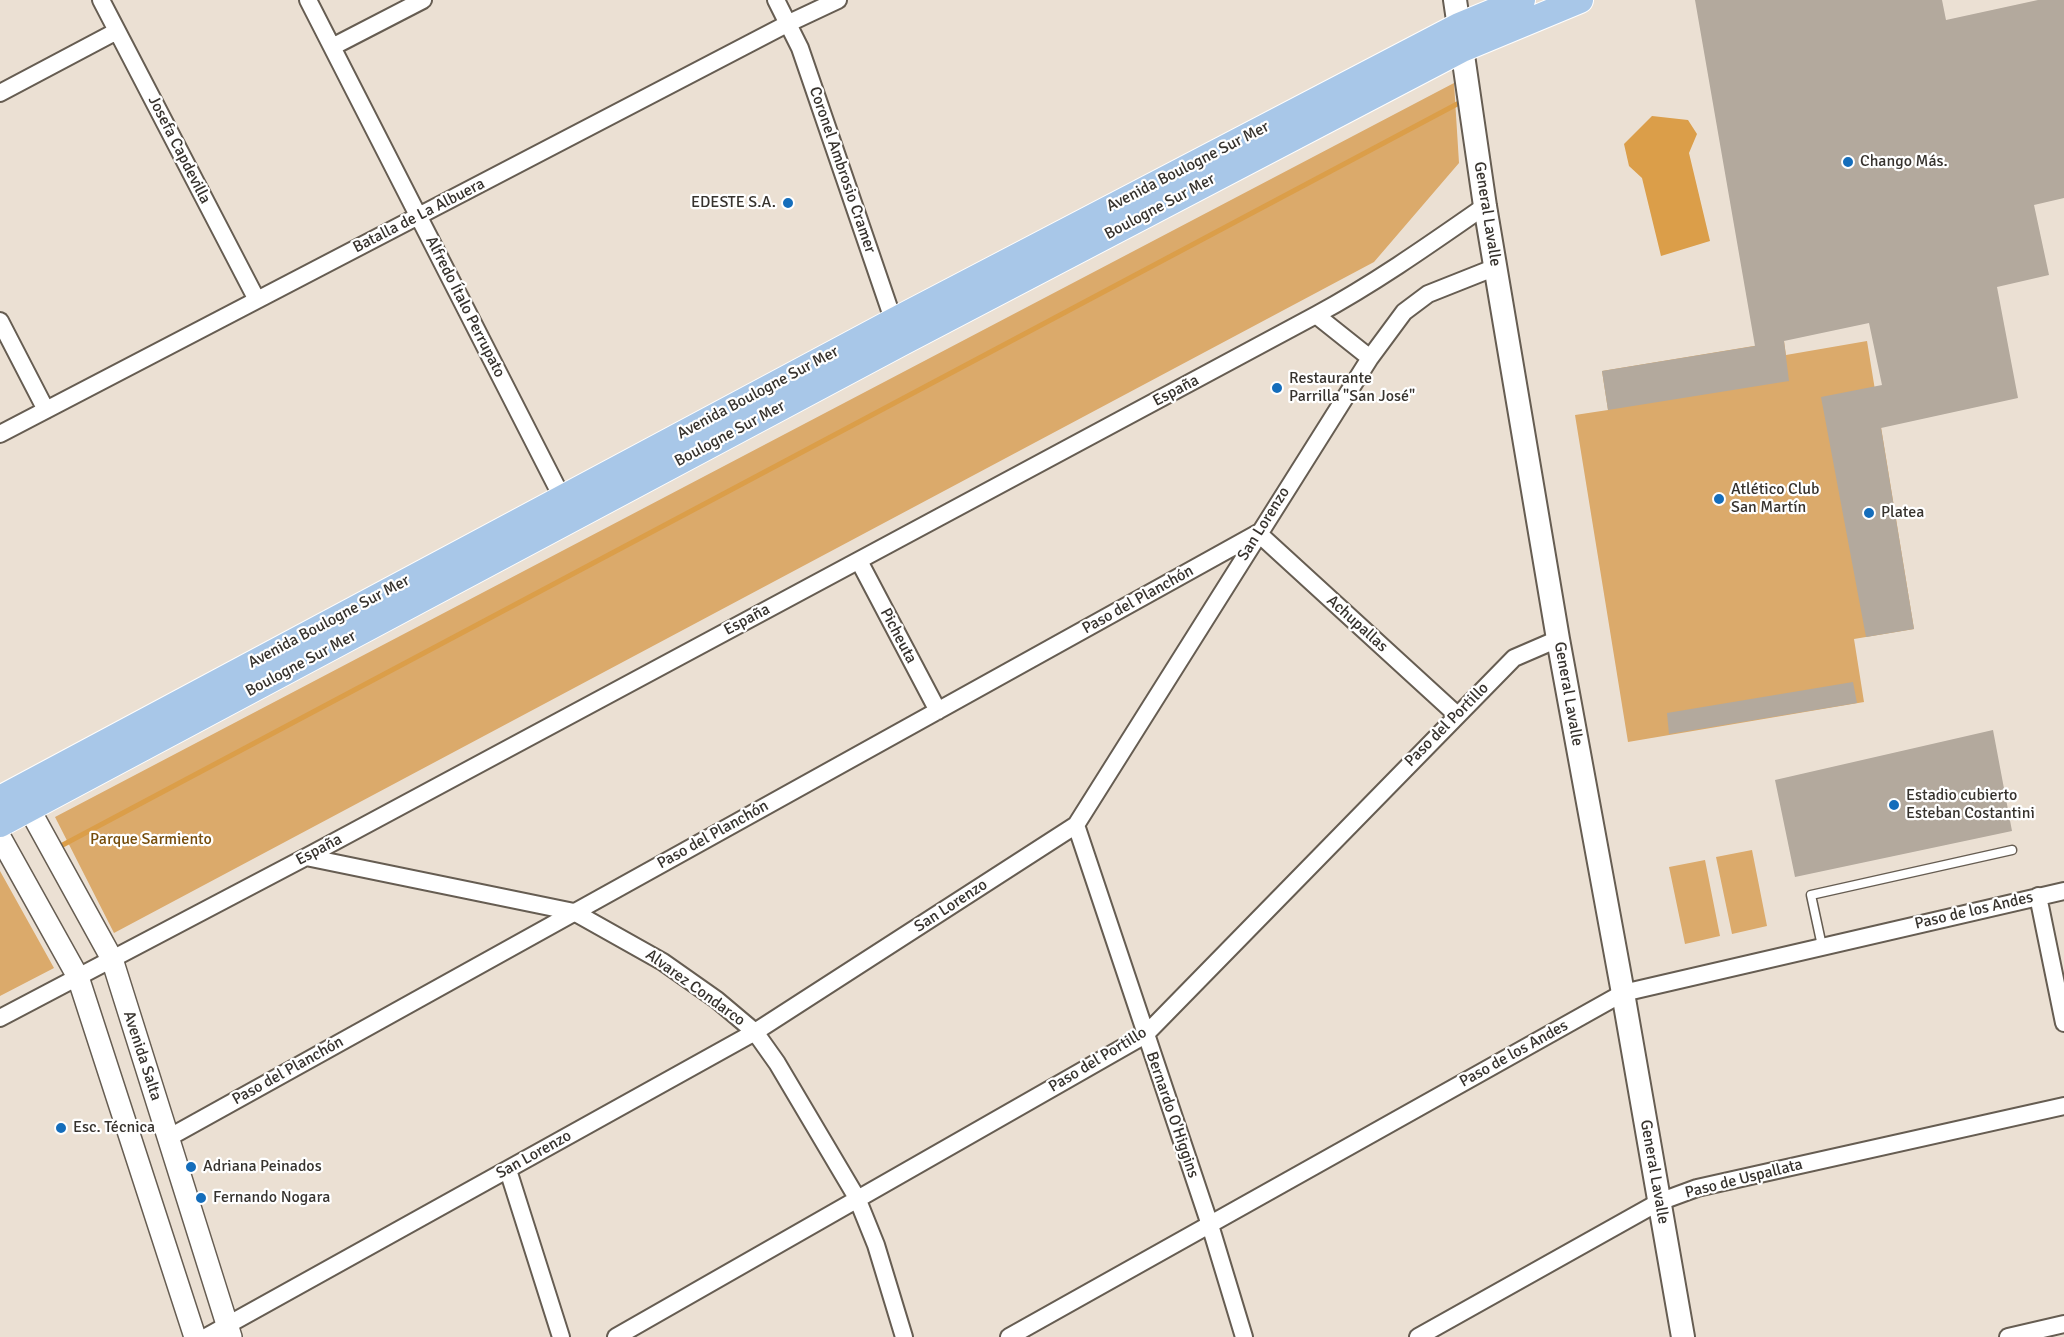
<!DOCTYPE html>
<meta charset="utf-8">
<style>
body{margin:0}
canvas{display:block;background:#ebe0d3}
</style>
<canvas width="2064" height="1337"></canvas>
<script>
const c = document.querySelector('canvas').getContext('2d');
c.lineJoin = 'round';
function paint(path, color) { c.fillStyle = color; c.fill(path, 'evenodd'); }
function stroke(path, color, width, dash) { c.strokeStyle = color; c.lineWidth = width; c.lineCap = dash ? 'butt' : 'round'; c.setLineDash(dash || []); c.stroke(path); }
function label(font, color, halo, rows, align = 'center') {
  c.font = font + ' Signika,sans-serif'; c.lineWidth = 4.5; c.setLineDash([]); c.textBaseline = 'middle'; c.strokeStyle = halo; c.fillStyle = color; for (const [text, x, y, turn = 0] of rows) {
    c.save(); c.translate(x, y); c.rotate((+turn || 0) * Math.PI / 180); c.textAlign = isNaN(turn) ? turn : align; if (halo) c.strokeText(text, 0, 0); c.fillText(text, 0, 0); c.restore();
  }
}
const green = new Path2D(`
 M1454 83 1459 163 1374 262 114 933 55 817Z
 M1784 341 1786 355 1867 341 1914 629 1854 639 1864 702 1628 742 1575 415 1608 410 1602 371Z
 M1752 850 1767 926 1732 934 1716 857Z
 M1705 860 1720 936 1685 944 1669 867Z
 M0 871 54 968 0 996Z`);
const water = new Path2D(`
 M1652 116 1688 120 1697 134 1689 153 1710 241 1661 256 1642 178 1629 166 1624 144Z`);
const stream = new Path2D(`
 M57 848 1459 103`);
const building = new Path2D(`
 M1695 0H1942L1946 20 2038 0H2064V198L2034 205 2049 275 1997 287 2018 398 1881 428 1914 629 1866 637 1821 397 1882 385 1869 323 1784 341 1789 381 1608 410 1602 371 1755 346Z
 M1853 682 1857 703 1669 734 1667 713Z
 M1993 730 2012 831 1795 877 1775 780Z`);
const service = new Path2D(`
 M1822 946 1811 895 2012 850`);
const minor = new Path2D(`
 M101 0 257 300
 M308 0 567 507
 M776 0 800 48 896 328
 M332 47 423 0
 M0 93 117 31
 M1316 315 1370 358
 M0 321 46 410
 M0 434 787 24 838 0
 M859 561 938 711
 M1076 825 1210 1225 1244 1337
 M306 857 574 912 663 962 717 1000 755 1032 777 1063 857 1198 876 1245 904 1337
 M2038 896 2064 1023
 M0 1018 306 857 1316 315C1375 283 1429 245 1485 206
 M168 1138 1258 533 1457 715
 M508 1170 561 1337
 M206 1337 755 1032 1076 825 1370 358 1404 312 1428 294 1496 267
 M616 1337 1145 1035 1514 658 1558 639
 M1009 1337 1623 993 2064 891
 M1418 1337 1659 1202 1697 1188 2064 1106
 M2008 1337 2064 1324`);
const tertiary = new Path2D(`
 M21 794 112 959 231 1337
 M0 837 78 977 195 1337`);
const secondary = new Path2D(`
 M1455 0 1485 206 1558 639 1623 993 1683 1337`);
const primary = new Path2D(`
 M0 799 894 321 1459 26 1522 0
 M0 824 901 343 1462 49 1580 0`);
const markers = [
 [1848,162,6,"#146dbb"],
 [788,203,6,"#146dbb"],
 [1277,388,6,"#146dbb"],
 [1719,499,6,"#146dbb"],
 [1869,513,6,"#146dbb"],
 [1894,805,6,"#146dbb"],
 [61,1128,6,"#146dbb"],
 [191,1167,6,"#146dbb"],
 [201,1198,6,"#146dbb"]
];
const streetNames = [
 ["Josefa Capdevilla",179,150,63],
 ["Avenida Boulogne Sur Mer",1188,167,-27],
 ["Coronel Ambrosio Cramer",842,170,71],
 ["Boulogne Sur Mer",1160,207,-28],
 ["General Lavalle",1487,214,81],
 ["Batalla de La Albuera",419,216,-27],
 ["Alfredo Ítalo Perrupato",465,307,63],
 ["España",1176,391,-28],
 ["Avenida Boulogne Sur Mer",758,393,-28],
 ["Boulogne Sur Mer",730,434,-28],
 ["San Lorenzo",1264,524,-58],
 ["Paso del Planchón",1138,600,-29],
 ["España",747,620,-28],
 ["Avenida Boulogne Sur Mer",329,622,-28],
 ["Achupallas",1357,624,42],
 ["Picheuta",898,636,62],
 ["Boulogne Sur Mer",301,664,-28],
 ["General Lavalle",1568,694,80],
 ["Paso del Portillo",1447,725,-45],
 ["Paso del Planchón",713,835,-29],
 ["España",319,850,-28],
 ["San Lorenzo",951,906,-33],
 ["Paso de los Andes",1974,911,-13],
 ["Alvarez Condarco",695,988,36],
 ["Paso de los Andes",1514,1054,-29],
 ["Avenida Salta",142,1056,72],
 ["Paso del Portillo",1098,1060,-31],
 ["Paso del Planchón",288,1071,-29],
 ["Bernardo O'Higgins",1172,1115,71],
 ["San Lorenzo",534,1155,-29],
 ["General Lavalle",1654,1172,80],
 ["Paso de Uspallata",1744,1179,-14]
];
const poiNames = [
 ["Chango Más.",1860,162],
 ["EDESTE S.A.",776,203,"right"],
 ["Restaurante",1289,379],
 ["Parrilla \"San José\"",1289,397],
 ["Atlético Club",1731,490],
 ["San Martín",1731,508],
 ["Platea",1881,513],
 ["Estadio cubierto",1906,796],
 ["Esteban Costantini",1906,814],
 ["Esc. Técnica",73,1128],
 ["Adriana Peinados",203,1167],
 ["Fernando Nogara",213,1198]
];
const parkNames = [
 ["Parque Sarmiento",151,840]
];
paint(green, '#dbaa6b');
paint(water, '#db9e49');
stroke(stream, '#db9e49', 5);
paint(building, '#b3a99d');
stroke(service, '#665d52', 11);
stroke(minor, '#665d52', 20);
stroke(tertiary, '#665d52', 24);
stroke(secondary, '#665d52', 26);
stroke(primary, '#fff', 28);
stroke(service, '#fff', 8);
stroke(minor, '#fff', 16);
stroke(tertiary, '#fff', 21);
stroke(secondary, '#fff', 22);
stroke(primary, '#a8c7e8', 26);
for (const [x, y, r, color] of markers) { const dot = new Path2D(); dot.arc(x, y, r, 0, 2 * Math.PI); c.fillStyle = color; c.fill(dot); stroke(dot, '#fff', 2); }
label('16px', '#36322d', '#fff', streetNames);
label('16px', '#36322d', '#fff', poiNames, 'left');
label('16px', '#754c0a', '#fff', parkNames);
</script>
